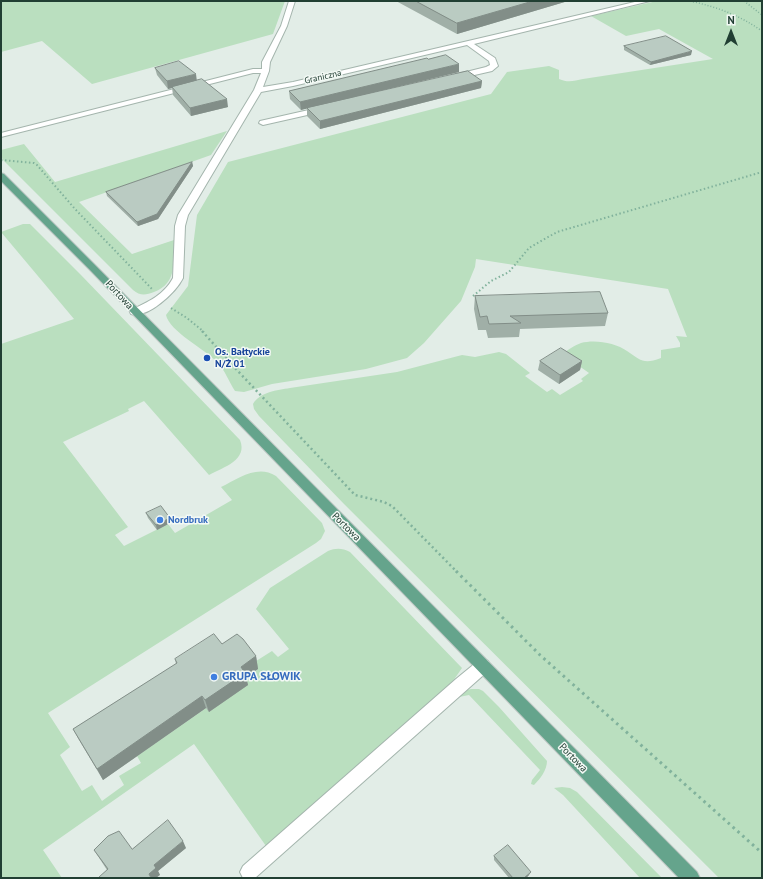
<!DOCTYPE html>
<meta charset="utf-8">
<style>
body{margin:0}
#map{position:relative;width:763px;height:879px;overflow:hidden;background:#e2ede7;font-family:"PT Sans",sans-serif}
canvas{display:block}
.frame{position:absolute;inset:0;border:2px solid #213f33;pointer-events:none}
.north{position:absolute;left:711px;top:12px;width:40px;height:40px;-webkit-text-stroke:3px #f3f9f5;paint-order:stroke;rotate:0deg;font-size:11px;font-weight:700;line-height:16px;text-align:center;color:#213f33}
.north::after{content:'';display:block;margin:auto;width:14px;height:18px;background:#213f33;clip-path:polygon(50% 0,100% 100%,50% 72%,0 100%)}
</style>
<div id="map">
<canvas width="763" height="879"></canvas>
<div class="frame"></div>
<div class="north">N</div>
</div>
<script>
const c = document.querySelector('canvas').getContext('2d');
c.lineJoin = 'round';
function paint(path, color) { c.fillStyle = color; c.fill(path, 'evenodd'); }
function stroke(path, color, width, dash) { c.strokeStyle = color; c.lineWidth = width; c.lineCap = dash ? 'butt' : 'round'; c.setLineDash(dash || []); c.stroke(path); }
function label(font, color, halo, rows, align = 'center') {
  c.font = font + ' "PT Sans",sans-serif'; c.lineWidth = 3; c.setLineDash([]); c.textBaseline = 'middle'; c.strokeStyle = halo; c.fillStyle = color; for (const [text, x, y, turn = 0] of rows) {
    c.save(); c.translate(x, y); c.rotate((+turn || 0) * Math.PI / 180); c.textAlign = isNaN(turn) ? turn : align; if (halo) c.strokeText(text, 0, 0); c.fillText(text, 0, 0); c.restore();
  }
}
const green = new Path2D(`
 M1 1H285L273 34 92 84 42 41 1 52Z
 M657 1H762V878H719L344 504 259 416 254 409 253 404C260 392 277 390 290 388L397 372 462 355 475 357 499 352 506 354 530 373 525 376 547 392 552 389 560 395 583 381 581 379 589 373 562 354C568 350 575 345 581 343 595 339 616 343 627 351 641 360 643 365 661 358V350L680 347V343L676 336 687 337 668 289 476 259 475 267 461 301 424 343 407 358 366 369 272 384 244 392 235 391C229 382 225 370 217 362 206 350 169 331 166 315L188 286 197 215 228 162 491 94 507 72 549 66 559 70V79C568 83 574 81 583 79L713 59 659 29 626 36 591 16Z
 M227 131 211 155 79 202 132 254 174 240C173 261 178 283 154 292 146 295 140 296 133 290L4 161 1 157V150L24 144 55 182Z
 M23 224H30L81 275 240 440C248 460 224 467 209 475L144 401 128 409 129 411 63 442 128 527 115 535 124 546 168 524 175 533 232 500 221 487C238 479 257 464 276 476L322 523 325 531 321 539 316 543 48 713 70 747 60 755 82 791 92 785 102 801 124 785 119 776 141 763 137 756 206 708 209 711 247 685 243 679 258 669 253 663 272 651 278 657 289 649 256 609 270 588 328 551C336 548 342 548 350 552L462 668 453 681 424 708 266 846 194 744 43 850 62 878H1V344L74 319 1 232Z
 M471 689H479L483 691 499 707 547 761C547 770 540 779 534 785L531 784 532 780 540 770 469 695 459 697 464 691Z
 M562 787 570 788 577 792 662 878H640L563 795 554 788Z`);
const pathFar3 = new Path2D(`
 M690 1C717 7 739 15 762 31
 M744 1 762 15`);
const pathFar2 = new Path2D(`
 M1 160 34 163 37 165 75 209 152 289
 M473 296 491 281 509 272 529 248 557 232 762 172
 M171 308 187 318 204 332`);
const pathFar1 = new Path2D(`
 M202 331 235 368 355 495 384 502 392 506 457 572`);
const path = new Path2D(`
 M456 571 540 655 762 853`);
const minor = new Path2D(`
 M289 1H295L287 26 270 62 269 71 263 87 293 82 639 1H650L474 44 495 58 498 66 492 71 457 79H454V75L486 67 490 65 489 61 467 45 293 86 261 92 188 215 185 226 183 278C176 292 148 319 131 314L130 312 131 310C148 302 164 295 173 278L175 226 178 215 254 90 261 73H253L1 137V133L253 69H262V62L281 26Z
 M322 107 326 109 325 111 263 125 259 123 260 121Z
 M483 659 488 661 490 666 488 671 255 878H243L240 872 243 866 456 679 478 661Z`);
const major = new Path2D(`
 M1 173 4 174 95 265 697 872 700 878H679L89 269 1 181Z`);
const wall = new Path2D(`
 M396 1H568L457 34Z
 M624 46 691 55 650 65 624 50Z
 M428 59 459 72 349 98 482 81 481 88 320 129 307 116V108L301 110 290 99 289 91Z
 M155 68 197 81 228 107 191 116 173 95 172 88 168 89 157 75Z
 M192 162 193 166 158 219 138 226 107 196 106 192Z
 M475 296 608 313 605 326 520 329 519 337 488 338 486 330H478L474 309Z
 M540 361H582L580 370 559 384 538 370Z
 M146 513 170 518 172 522 157 530 148 518Z
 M222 644 256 656 258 669 246 677 248 685 209 712 206 708 103 780 79 740 73 729 176 664 175 659Z
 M186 848 158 871 160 875 107 870 94 850Z
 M494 856 529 875 526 878H509L494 860Z`);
const shadedWall = new Path2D(`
 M533 1H568L457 34V23Z
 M692 51 691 55 650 65 651 62Z
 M459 64V72L301 110 300 102Z
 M196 74 197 82 172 87V88L168 89 167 81Z
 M482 81 481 88 320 129V121Z
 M227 99 228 107 191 116 190 108Z
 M192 162 193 166 158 219 138 226 137 222Z
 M582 361 580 370 559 384 560 375Z
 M170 518 172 522 157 530 156 525Z
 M256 656 258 669 246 677 248 685 209 712 205 700 241 667Z
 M202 696 206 708 103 780 97 769Z
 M183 841 186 848 158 871 160 875 156 878H151L149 874 154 865Z
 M531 872 529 875 526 878H524Z`);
const building = new Path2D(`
 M416 1H533L457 23Z
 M666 36 692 51 651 62 624 46Z
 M446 55 459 64 300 102 289 91 427 58 428 59Z
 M179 61 196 74 167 81 155 68Z
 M468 71 482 81 320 121 307 108Z
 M202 79 227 99 190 108 172 87Z
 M192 162 157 214 137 222 106 192Z
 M600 292 608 313 510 316 521 323 489 324 487 316 480 317 475 296Z
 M561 348 582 361 560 375 540 361Z
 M161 506 170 518 156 525 146 513Z
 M214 634 222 644 237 634 243 639 256 656 241 667 245 673 205 700 202 696 97 769 73 729 177 663 175 659Z
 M168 820 183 841 154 865 156 868 149 874 151 878H99V877L108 869 94 850 108 836 119 831 132 849Z
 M508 845 531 872 524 878H513L494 856Z`);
const markers = [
 [207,358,4,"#1a4fb4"],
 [160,520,4,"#3f7fe0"],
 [214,677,4,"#3f7fe0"]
];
const farStreetnames = [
 ["Graniczna",323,77,-13]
];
const streetNames = [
 ["Portowa",119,295,47],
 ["Portowa",346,527,45],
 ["Portowa",573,758,46]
];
const transitNames = [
 ["Os. Bałtyckie",215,352],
 ["N/Ż 01",215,364]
];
const shopNames = [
 ["Nordbruk",168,520]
];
const nearShopnames = [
 ["GRUPA SŁOWIK",222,677]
];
paint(green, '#badfbf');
stroke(minor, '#a4b5ad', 2);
stroke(major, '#c1c9c6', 2);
stroke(pathFar3, '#81b29c', 1.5, [1, 2]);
stroke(pathFar2, '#81b29c', 2, [1.5, 2.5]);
stroke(pathFar1, '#81b29c', 2.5, [2, 3]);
stroke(path, '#81b29c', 3, [2.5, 4]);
paint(minor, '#fff');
paint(major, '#65a48c');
paint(wall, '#a0afa7');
paint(shadedWall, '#828e88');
paint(building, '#bacbc2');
stroke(building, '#828e88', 1);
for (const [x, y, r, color] of markers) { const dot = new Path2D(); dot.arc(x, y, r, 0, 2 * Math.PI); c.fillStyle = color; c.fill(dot); stroke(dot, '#f3f9f5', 1.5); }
label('9px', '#213f33', '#f3f9f5', farStreetnames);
label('10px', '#213f33', '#f3f9f5', streetNames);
label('bold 10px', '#164399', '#f3f9f5', transitNames, 'left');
label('bold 10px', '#366cbe', '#f3f9f5', shopNames, 'left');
label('bold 12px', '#366cbe', '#f3f9f5', nearShopnames, 'left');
</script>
